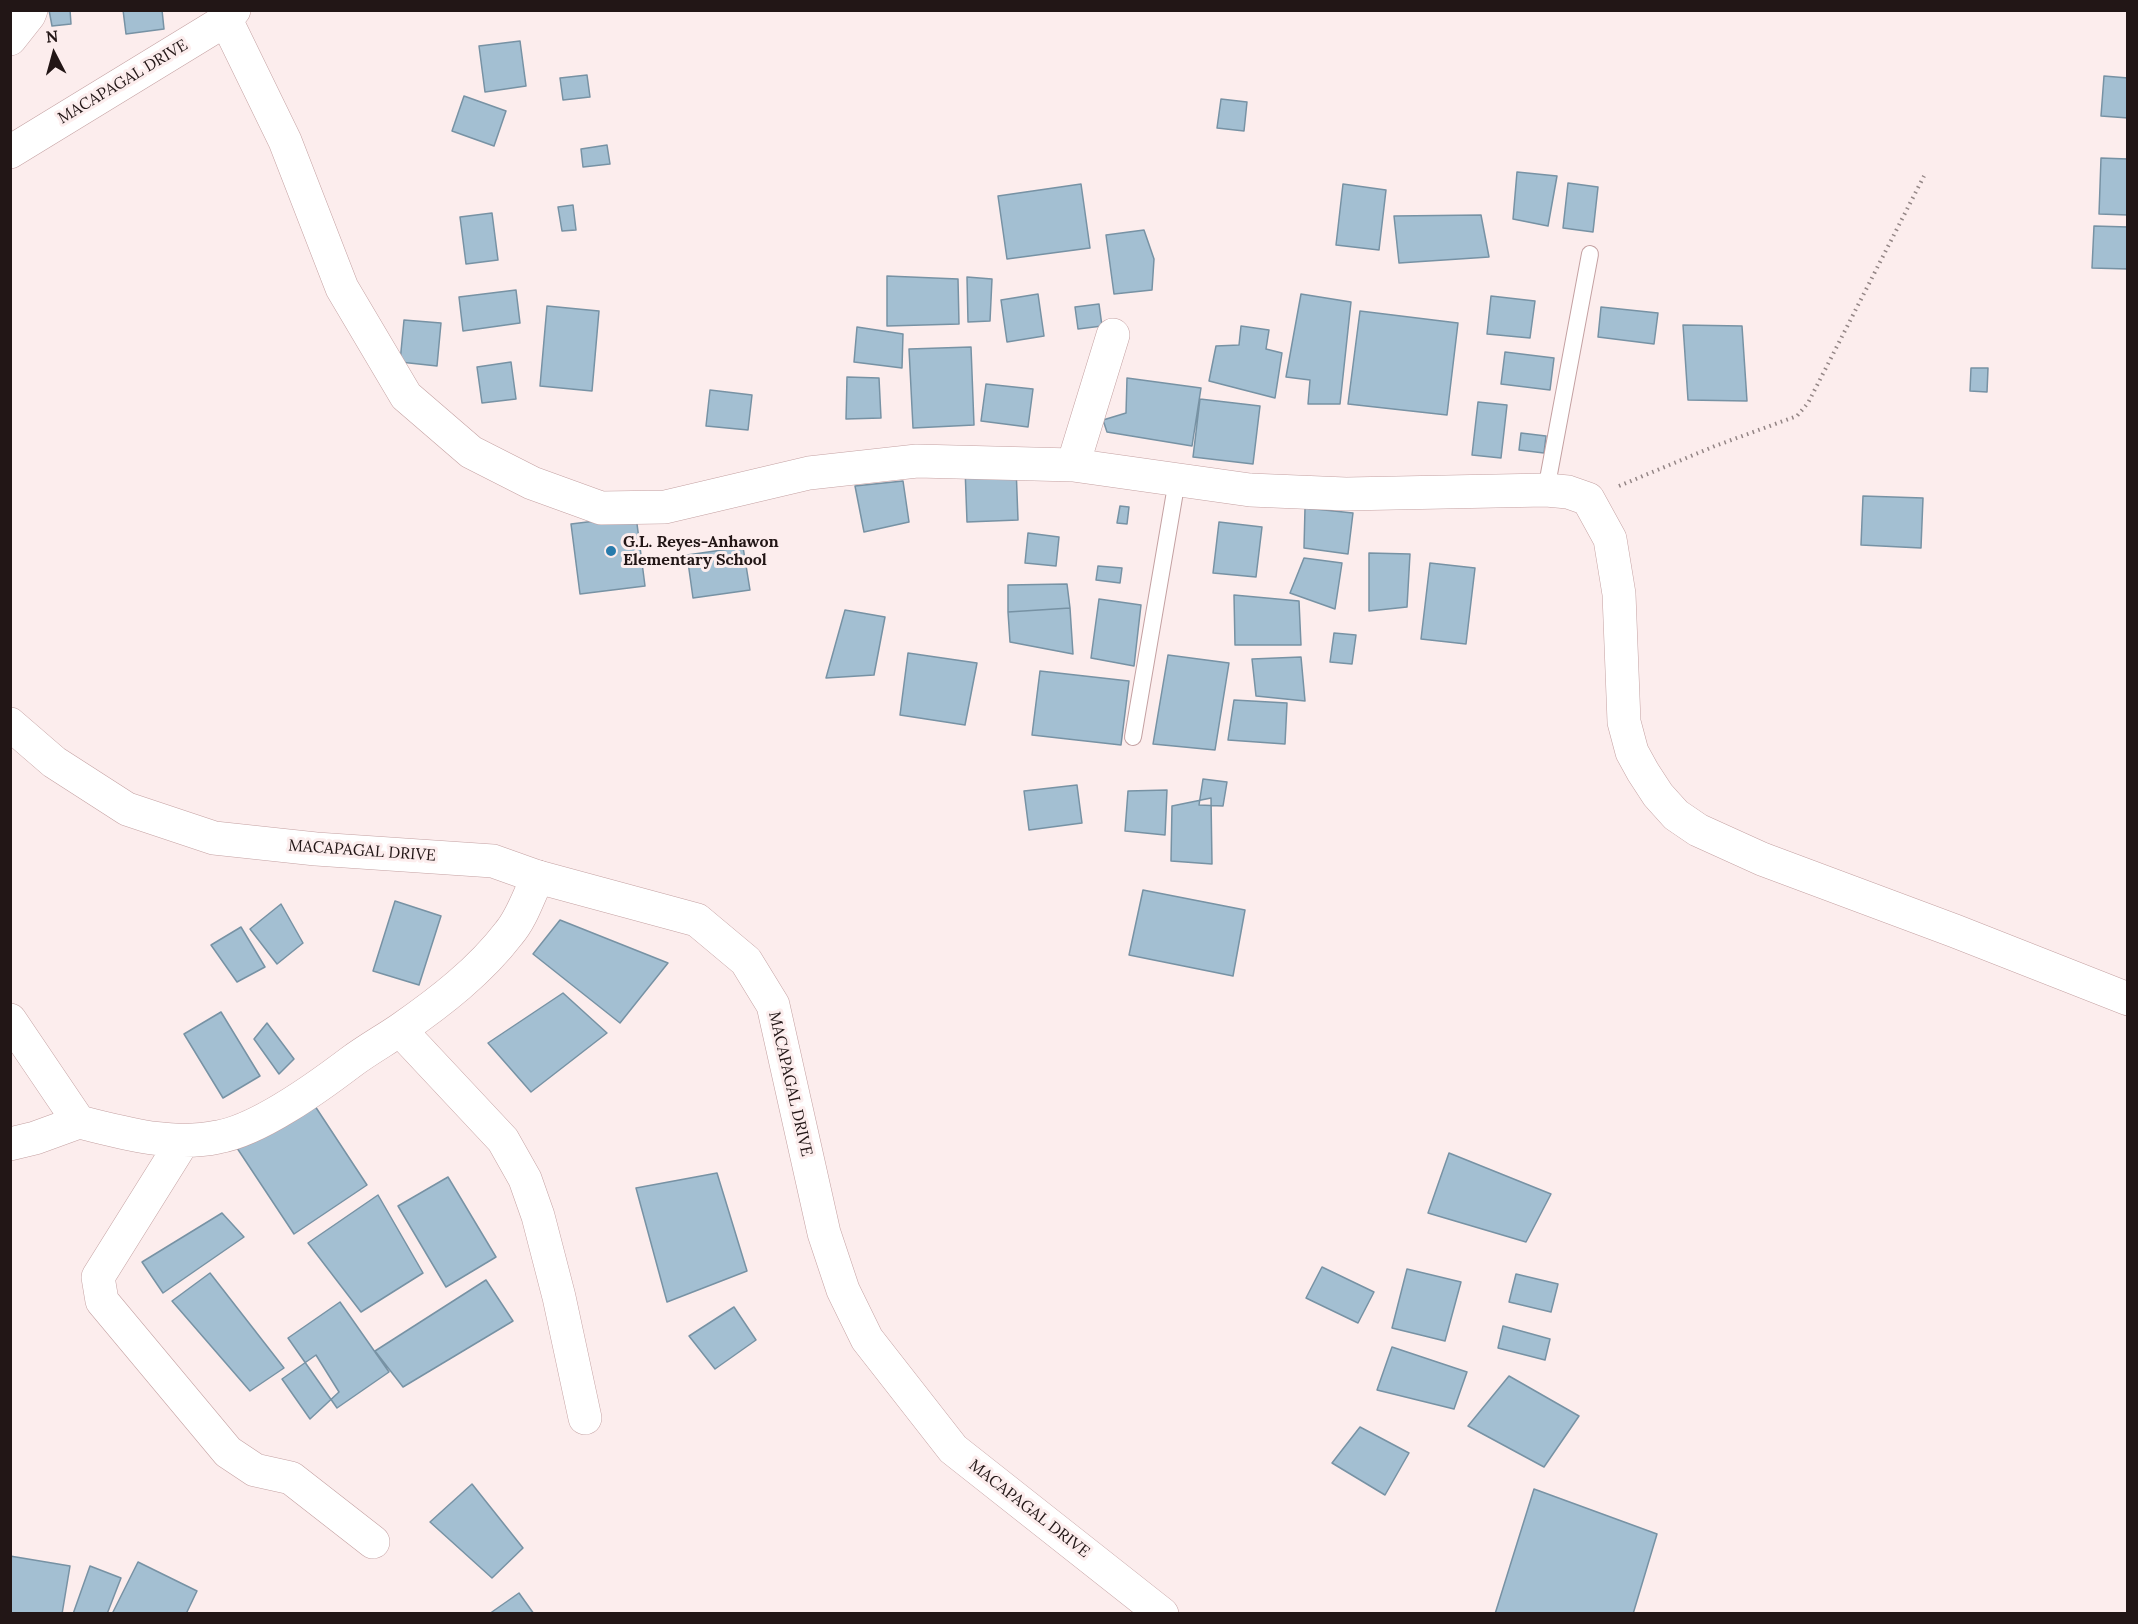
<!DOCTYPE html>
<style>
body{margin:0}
#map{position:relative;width:2138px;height:1624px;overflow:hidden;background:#fceded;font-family:Lora,serif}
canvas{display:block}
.frame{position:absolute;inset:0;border:12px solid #221616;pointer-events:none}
.north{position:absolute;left:24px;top:24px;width:60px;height:60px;-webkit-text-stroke:4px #fceded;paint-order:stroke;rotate:354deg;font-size:16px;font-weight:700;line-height:24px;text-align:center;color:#221616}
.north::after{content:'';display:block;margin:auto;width:21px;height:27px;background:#221616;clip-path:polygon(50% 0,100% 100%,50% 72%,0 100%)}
</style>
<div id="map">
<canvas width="2138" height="1624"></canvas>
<div class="frame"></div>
<div class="north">N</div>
</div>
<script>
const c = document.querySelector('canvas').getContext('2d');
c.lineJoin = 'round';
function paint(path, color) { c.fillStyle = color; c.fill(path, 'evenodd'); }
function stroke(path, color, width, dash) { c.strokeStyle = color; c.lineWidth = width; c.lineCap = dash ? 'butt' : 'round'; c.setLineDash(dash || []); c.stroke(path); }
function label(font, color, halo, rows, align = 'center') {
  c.font = font + ' Lora,serif'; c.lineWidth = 6; c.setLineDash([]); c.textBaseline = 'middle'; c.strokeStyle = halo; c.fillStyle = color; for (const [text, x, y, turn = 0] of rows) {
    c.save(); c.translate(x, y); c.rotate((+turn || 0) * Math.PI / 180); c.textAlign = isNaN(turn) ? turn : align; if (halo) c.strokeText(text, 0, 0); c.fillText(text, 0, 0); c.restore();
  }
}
const building = new Path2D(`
 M49 10H70L71 24 52 26Z
 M123 10H162L164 29 126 34Z
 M520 41 526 86 485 92 479 46Z
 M587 75 590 97 563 100 560 78Z
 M2104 76 2128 78V118L2101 116Z
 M464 96 506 111 494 146 452 131Z
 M1221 99 1247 102 1244 131 1217 128Z
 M607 145 610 164 583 167 581 149Z
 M2101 158 2128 159V215L2099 214Z
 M1517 172 1557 176 1548 226 1513 219Z
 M1568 183 1598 187 1593 232 1563 228Z
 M1081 184 1090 248 1007 259 998 196Z
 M1343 184 1386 190 1379 250 1336 245Z
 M573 205 576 230 562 231 558 207Z
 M492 213 498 260 466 264 460 217Z
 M1481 215 1489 257 1399 263 1394 216Z
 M2094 226 2128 227V269L2092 268Z
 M1144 230 1154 259 1152 290 1114 294 1106 235Z
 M887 276 958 279 959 324 887 326Z
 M967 277 992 279 990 321 968 322Z
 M516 290 520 323 463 331 459 297Z
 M1038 294 1044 336 1007 342 1001 300Z
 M1301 294 1351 302 1340 404H1308L1310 380 1286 377Z
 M1491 296 1535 301 1530 338 1487 334Z
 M1099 304 1102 326 1078 329 1075 307Z
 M547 306 599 311 592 391 540 386Z
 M1601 307 1658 313 1654 344 1598 337Z
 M1360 311 1458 323 1447 415 1348 404Z
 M404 320 441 323 437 366 400 362Z
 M1683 325 1742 326 1747 401 1688 400Z
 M1241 326 1269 330 1266 349 1282 353 1275 398 1209 381 1216 346 1239 345Z
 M857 327 903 334 902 368 854 362Z
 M971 347 974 425 913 428 909 349Z
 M1505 352 1554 358 1550 390 1501 384Z
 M511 362 516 399 482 403 477 367Z
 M1971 368H1988L1987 392 1970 391Z
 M847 377 879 378 881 418 846 419Z
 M1127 378 1201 388 1192 446 1107 432 1103 420 1126 413Z
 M986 384 1033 389 1028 427 981 421Z
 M710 390 752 395 748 430 706 426Z
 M1200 399 1260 406 1253 464 1193 457Z
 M1478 402 1507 405 1501 458 1472 455Z
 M1521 433 1546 436 1544 453 1519 450Z
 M1016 466 1018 520 967 522 965 468Z
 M903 481 909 522 864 532 855 486Z
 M1863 496 1923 498 1921 548 1861 545Z
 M1120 506 1129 507 1127 524 1117 523Z
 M1305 508 1353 513 1348 554 1304 548Z
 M636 516 645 586 580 594 571 524Z
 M1219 522 1262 527 1256 577 1213 573Z
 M1028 533 1059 537 1056 566 1025 563Z
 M743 547 750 590 693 598 687 555Z
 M1369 553 1410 554 1407 607 1369 611Z
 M1304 558 1342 563 1335 609 1290 593Z
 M1430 563 1475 568 1466 644 1421 639Z
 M1098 566 1122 568 1120 583 1096 580Z
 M1067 584 1070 608 1008 612V585Z
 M1234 595 1299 601 1301 645H1235Z
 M1099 599 1141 605 1134 666 1091 658Z
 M1070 608 1073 654 1010 642 1008 612Z
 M845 610 885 617 874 675 826 678Z
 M1334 633 1356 635 1352 664 1330 662Z
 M908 653 977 663 965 725 900 715Z
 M1168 655 1229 663 1215 750 1153 744Z
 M1301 657 1305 701 1256 696 1252 659Z
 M1040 671 1129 681 1121 745 1032 735Z
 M1234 700 1287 703 1285 744 1228 740Z
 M1203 779 1227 782 1223 806 1199 805Z
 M1077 785 1082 823 1029 830 1024 791Z
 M1167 790 1165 835 1125 831 1128 791Z
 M1211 798 1212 864 1171 861 1172 806Z
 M1143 890 1245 910 1233 976 1129 955Z
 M395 901 441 916 419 985 373 971Z
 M281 904 303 943 277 964 250 929Z
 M560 920 668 963 620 1023 533 954Z
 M241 927 265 967 237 982 211 945Z
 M563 993 607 1033 531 1092 488 1043Z
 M221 1012 260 1076 223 1098 184 1034Z
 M267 1023 294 1059 279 1074 254 1039Z
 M311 1100 367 1185 294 1234 237 1148Z
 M1449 1153 1551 1194 1526 1242 1428 1213Z
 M717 1173 747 1271 667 1302 636 1188Z
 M448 1177 496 1257 446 1287 398 1206Z
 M378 1195 423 1273 361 1312 308 1243Z
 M222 1213 244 1237 163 1293 142 1262Z
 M1322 1267 1374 1292 1358 1323 1306 1298Z
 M1407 1269 1461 1282 1445 1341 1392 1328Z
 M210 1273 284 1368 250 1391 172 1301Z
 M1516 1274 1558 1284 1551 1312 1509 1302Z
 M486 1280 513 1321 403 1387 375 1351Z
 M340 1302 389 1372 337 1408 288 1338Z
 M734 1307 756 1340 715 1369 689 1336Z
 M1503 1326 1550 1339 1545 1360 1498 1348Z
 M1392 1347 1467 1372 1454 1409 1377 1390Z
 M316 1355 339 1392 310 1419 282 1379Z
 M1509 1376 1579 1416 1544 1467 1468 1426Z
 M1360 1427 1409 1453 1385 1495 1332 1463Z
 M472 1484 523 1548 492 1578 430 1522Z
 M1534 1489 1657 1534 1633 1614H1495Z
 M10 1556 70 1566 62 1614H10Z
 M138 1562 197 1591 186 1614H112Z
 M90 1566 121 1578 107 1614H73Z
 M519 1593 534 1614H489Z`);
const path = new Path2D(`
 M1619 486 1715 446 1797 416 1808 403 1924 176`);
const service = new Path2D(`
 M1546 490 1590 254
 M1133 737 1177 480`);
const minor = new Path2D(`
 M226 20 285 141 342 288 406 396 471 452 532 483 601 508 665 507 809 473 917 461 1073 465 1250 490 1346 494 1546 490 1568 492 1588 499 1610 539 1619 594 1624 722 1632 752 1643 772 1658 795 1676 815 1698 830 1762 859 1955 931 2128 999
 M10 39 29 15 31 10
 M1073 465 1113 335
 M10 1020 79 1122C125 1133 171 1147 218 1137 259 1130 318 1087 351 1062 367 1050 385 1040 401 1029 440 1002 480 971 509 933 522 918 529 895 538 877
 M400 1030 503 1140 525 1179 538 1216 559 1297 585 1418
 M183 1141 98 1277 102 1301 228 1452 255 1470 291 1478 373 1542
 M10 1144 35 1138 79 1122`);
const secondary = new Path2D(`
 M10 152 226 20 234 10
 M10 724 54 762 127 809 214 838 316 849 493 861 538 877 697 920 746 961 773 1005 824 1233 843 1290 867 1339 953 1449 1162 1614`);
const markers = [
 [611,551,6,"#287bac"]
];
const streetNames = [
 ["MACAPAGAL DRIVE",123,82,-31],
 ["MACAPAGAL DRIVE",362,851,4],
 ["MACAPAGAL DRIVE",790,1084,77],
 ["MACAPAGAL DRIVE",1029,1509,38]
];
const poiNames = [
 ["G.L. Reyes-Anhawon",623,542],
 ["Elementary School",623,560]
];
paint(building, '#a3bfd2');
stroke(building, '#7792a4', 1.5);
stroke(service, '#c4a1a2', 18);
stroke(minor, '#c4a1a2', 34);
stroke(secondary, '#c4a1a2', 34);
stroke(path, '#938585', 4, [1.5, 4.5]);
stroke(service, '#fff', 16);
stroke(minor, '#fff', 33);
stroke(secondary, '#fff', 33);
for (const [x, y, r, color] of markers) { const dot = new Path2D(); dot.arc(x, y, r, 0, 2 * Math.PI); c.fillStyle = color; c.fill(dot); stroke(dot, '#fceded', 2); }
label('16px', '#221616', '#fceded', streetNames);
label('bold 16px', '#221616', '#fceded', poiNames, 'left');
</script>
